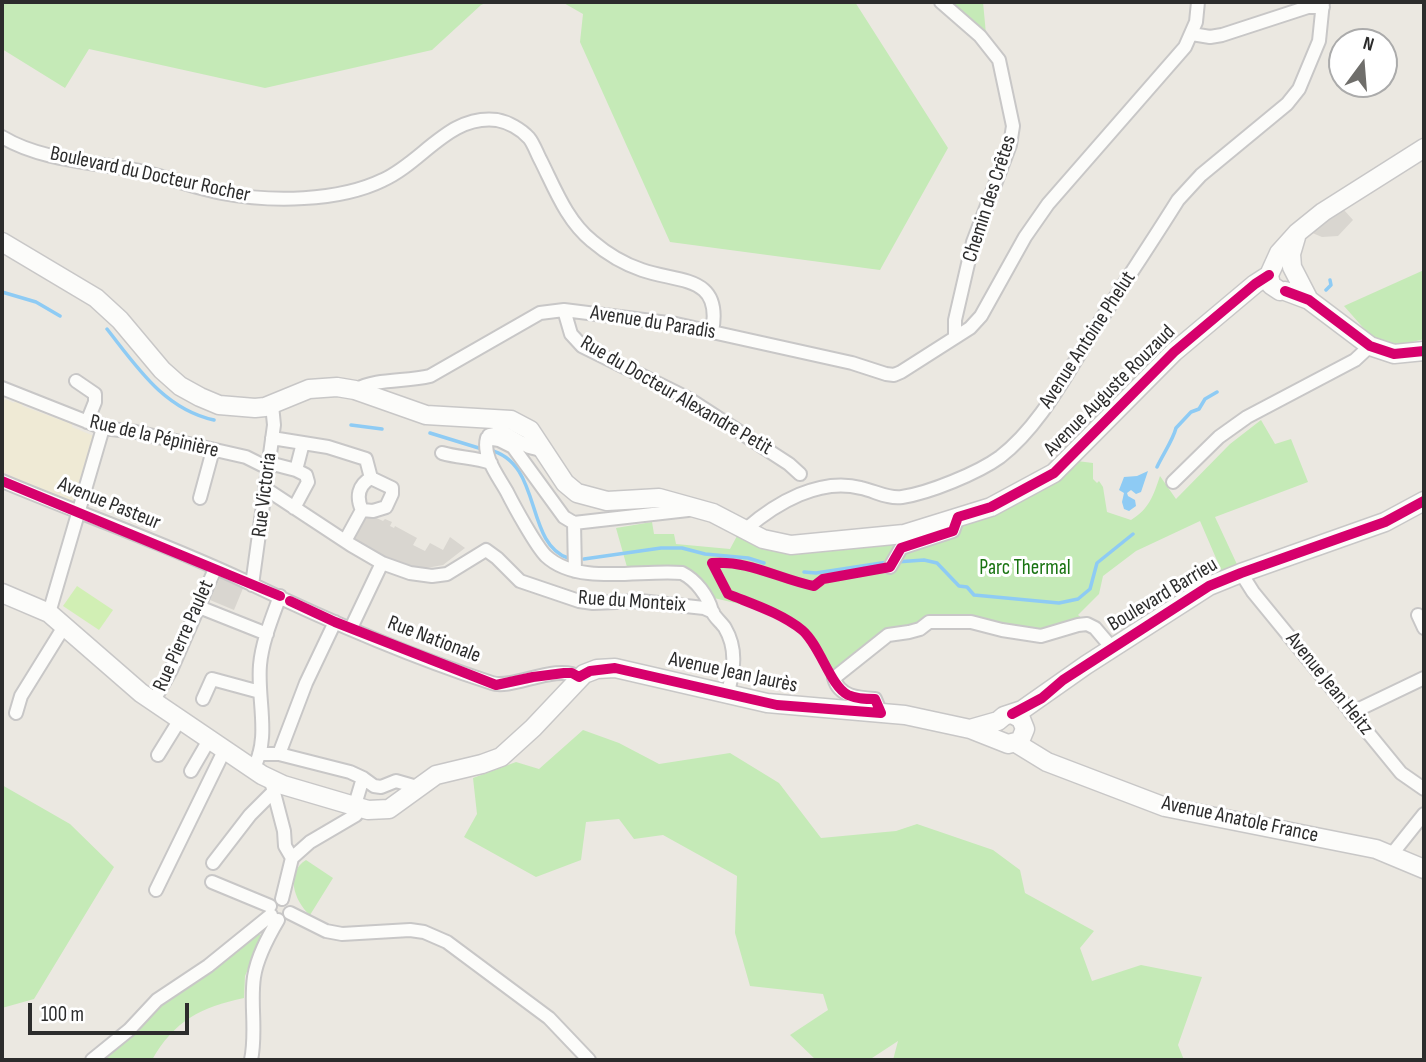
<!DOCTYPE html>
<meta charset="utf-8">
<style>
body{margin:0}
#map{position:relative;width:1426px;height:1062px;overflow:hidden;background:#ebe8e1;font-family:"Sofia Sans Condensed",sans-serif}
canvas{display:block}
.frame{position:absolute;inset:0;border:4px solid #2c2c2c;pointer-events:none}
.north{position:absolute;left:1328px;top:28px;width:70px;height:70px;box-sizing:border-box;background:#fff;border:2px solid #ababab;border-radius:50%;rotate:16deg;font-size:19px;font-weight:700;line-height:28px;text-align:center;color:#2c2c2c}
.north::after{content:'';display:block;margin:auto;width:24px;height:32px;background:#6f6e6b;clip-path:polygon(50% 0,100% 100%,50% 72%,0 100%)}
.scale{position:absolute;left:28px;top:1003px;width:161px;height:32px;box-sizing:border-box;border:4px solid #2c2c2c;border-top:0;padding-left:9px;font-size:21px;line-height:24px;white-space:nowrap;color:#2c2c2c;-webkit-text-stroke:5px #fff;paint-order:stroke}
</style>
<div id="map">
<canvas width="1426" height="1062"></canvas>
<div class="frame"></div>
<div class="north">N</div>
<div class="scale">100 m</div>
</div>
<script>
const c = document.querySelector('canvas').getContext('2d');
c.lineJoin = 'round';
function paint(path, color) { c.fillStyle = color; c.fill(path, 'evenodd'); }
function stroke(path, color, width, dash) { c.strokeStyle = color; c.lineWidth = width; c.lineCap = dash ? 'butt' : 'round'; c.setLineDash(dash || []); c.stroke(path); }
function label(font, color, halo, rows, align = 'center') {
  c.font = font + ' "Sofia Sans Condensed",sans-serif'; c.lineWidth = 6; c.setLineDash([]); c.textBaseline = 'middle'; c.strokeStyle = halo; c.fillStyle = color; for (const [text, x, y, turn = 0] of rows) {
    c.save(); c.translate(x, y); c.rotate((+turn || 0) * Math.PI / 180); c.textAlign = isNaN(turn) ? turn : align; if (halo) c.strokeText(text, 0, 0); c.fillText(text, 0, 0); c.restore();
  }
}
const education = new Path2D(`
 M5 399 14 403 16 399 23 402 22 406 72 424V427L94 436 76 500 71 502 2 472V406Z`);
const green = new Path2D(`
 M2 2H488L481 5 432 50 265 88 89 49 65 88 2 49Z
 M562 2H855L948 148 880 270 670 242 580 42 583 14Z
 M946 2H983L986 34Z
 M1424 270V339L1393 347 1374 340 1344 306Z
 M1261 420 1275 444 1291 439 1308 482 1215 517 1241 573 1225 579 1200 521 1136 551 1103 576 1099 594 1078 615 1117 645 1109 650 1083 628 1038 639 970 626 931 628 917 636 888 638 829 679 804 638 788 624 756 608 714 598 694 577 670 568 627 567 616 528 652 522 654 534H674L676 544 730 549 737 536 763 549 787 554 897 543 1077 461 1093 463V479L1097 483 1099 481 1103 487 1107 512 1131 520C1150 508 1153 496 1160 476L1176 499 1230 444Z
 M583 730 619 743 659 764 730 753 779 783 821 838 896 831 917 824 993 850 1020 870 1025 893 1094 931 1080 948 1092 981 1141 965 1202 977 1178 1045 1184 1060H893L898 1041 869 1060H816L790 1035 828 1010 823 994 750 986 735 933 737 876 663 835 634 839 619 819 586 822 581 860 536 877 464 837 477 814 473 778 516 762 539 769Z
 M2 785 70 824 114 867 34 999 2 1008Z
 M306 860 333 878 310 915C294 901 285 873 306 860Z
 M255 932 263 936 245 976 244 998C201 1007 174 1021 152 1060H98L154 1007Z`);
const pitch = new Path2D(`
 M77 586 113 610 99 630 63 606Z`);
const plaza = new Path2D(`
 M1344 210 1353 220 1338 236 1322 237 1310 232Z
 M368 514 383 521 385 519 392 522 390 526 394 528 395 526 417 538 413 545 425 551 430 543 443 550 450 537 465 548 443 565 421 569 401 566 355 542 353 537 364 516Z
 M221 576 244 586 234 610 210 600Z`);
const water = new Path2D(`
 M1148 471 1141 492 1136 494 1131 490 1127 493 1128 496 1135 500 1136 506 1129 511 1124 509 1122 502 1124 493 1119 490 1124 477 1137 476Z`);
const stream = new Path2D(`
 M1326 290 1331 285 1330 280
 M2 292 36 302 60 316
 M107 329C137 367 164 409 214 420
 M351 425 382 429
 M430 433 482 449
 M489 450C543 462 524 543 568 558
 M1157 467C1163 454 1173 440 1176 428L1191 412 1199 409 1205 399 1217 392
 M584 559 661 548H682L705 554 748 558 764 563
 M896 562 924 560 937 563 959 586 967 587 974 595 1059 603 1078 599 1090 589 1097 563 1133 534
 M804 572 816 573 888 562`);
const street = new Path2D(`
 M941 2 980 36 999 60 1013 126 1010 145 973 242 955 320V337
 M1192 34 1210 37 1222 35 1308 7H1323
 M2 137C40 160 91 162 135 170 164 176 193 187 222 193 270 202 338 202 383 180 423 162 449 114 497 120 508 122 521 129 529 138 534 144 537 154 541 161 555 189 567 221 592 241 606 253 624 264 642 270 680 283 723 275 712 332
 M564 310 571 334 582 346 689 399 789 464 800 474
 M76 381 95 394V402L87 422
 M2 388 103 428 136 432 246 457 268 468
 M355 390C377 378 405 382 430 376L540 313 564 310 676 324 852 363 886 374 894 375 901 372 970 328 981 316 1025 237 1048 204 1185 47 1196 22 1198 2
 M489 435 503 432 529 447 545 451
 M272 438 328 447 366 459 371 478 392 488V494L386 507 373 511 362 510
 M487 438C482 456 498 476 507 492 514 506 536 546 546 556 578 586 642 569 682 573 696 580 708 596 712 611 714 617 722 623 725 628 738 650 733 671 728 693
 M487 438 499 440 513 447 564 517 574 523 688 510
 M442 453C459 458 474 457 491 463
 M269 463 296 470 306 475 308 482 294 508
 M296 470 303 443
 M2 481C83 515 167 544 247 582 326 620 409 656 492 683 511 690 557 663 579 677
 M1173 482 1219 437 1247 417 1355 360 1370 346
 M266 489 351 545 382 563 410 573 432 576 447 574 486 550 497 558 520 581 579 601 593 603 640 601 704 608 713 612
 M200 498 213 450
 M574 523 575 571
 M746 529C776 503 820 477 861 488 875 491 888 499 902 497 929 493 978 473 1000 457 1040 426 1065 376 1092 334 1120 289 1150 245 1178 200L1201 175 1287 104 1299 89 1319 41 1323 2
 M345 541 362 510C356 497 358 485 371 478
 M890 567 901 548 953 531 958 517
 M1241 573 1253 592 1401 773 1424 789
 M252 585 274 425 272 405
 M199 607 267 634
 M49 613 103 428
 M1418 615 1424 628
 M351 628 382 563
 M203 699 212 679 260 692
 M153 702 171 670 215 569
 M16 713 21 696 65 625
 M881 713 875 699C859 698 839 697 834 678L888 635 909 632 920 629 929 622H971L1002 630 1041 636 1078 625 1087 624 1095 628 1112 648
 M1351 713 1424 678
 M259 754H279L350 772 363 778 374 786 381 787 396 781 417 787
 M279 754 306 683 335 622
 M158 755 179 721
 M253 769C271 738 257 700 260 665 262 642 272 618 280 596
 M191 771 209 740
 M272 785 284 831 285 846 292 858
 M1392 854 1424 814
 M213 863 250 815 273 792
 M212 882 270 906
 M156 890 224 751
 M282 899 292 858 310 842 356 815 357 798 363 778
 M290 913 326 931 342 934 410 930 424 932 447 942 549 1018 589 1060
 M92 1060 129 1030 157 1000 208 966 271 915
 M251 1060C257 1032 250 1004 254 977 257 957 268 937 278 920`);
const secondary = new Path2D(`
 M1296 237 1291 254 1292 267 1309 300
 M2 242 96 298 120 320 162 370 180 386 200 397 219 405 255 408 265 407 309 389 337 387 355 390 426 415 511 420 530 430 565 483 577 493 607 501 659 498 713 513 763 539 791 545 904 534 991 507 1054 473 1174 352 1255 284 1269 275
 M1280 291 1271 285 1269 275 1279 253 1297 233 1323 212 1424 148
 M1285 291 1309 300 1370 346 1394 354 1424 351
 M2 593 49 613 141 693 262 775 283 785 368 810 389 809 436 775 482 764 501 757 533 728 584 674 597 669 615 668 767 703 905 715 970 729 1008 744 1020 741 1025 729 1021 719 1012 714
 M970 729 998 721 1004 716 1022 710 1086 665 1209 586 1241 573 1385 522 1424 501
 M1016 743 1047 762 1165 807 1376 849 1424 869`);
const cycleway = new Path2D(`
 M1285 291 1309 300 1370 346 1394 354 1424 351
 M2 481 280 596
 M290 601 335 622 496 685 533 677 564 673H572L579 677 590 671 615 668 777 705 881 713
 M881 713 875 699C866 699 857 699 848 695 830 686 820 645 802 630 781 613 752 604 728 594L712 563C749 560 779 579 814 586L823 579 890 567 901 548 953 531 958 517 991 507 1054 473 1174 352 1255 284 1269 275
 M1012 714 1042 698 1063 680 1209 586 1241 573 1385 522 1424 501`);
const streetNames = [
 ["Boulevard du Docteur Rocher",150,175,12],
 ["Chemin des Crêtes",990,199,-72],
 ["Avenue du Paradis",653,323,9],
 ["Avenue Antoine Phelut",1088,340,-57],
 ["Avenue Auguste Rouzaud",1110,391,-45],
 ["Rue du Docteur Alexandre Petit",676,396,30],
 ["Rue de la Pépinière",154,437,13],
 ["Rue Victoria",265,495,-83],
 ["Avenue Pasteur",109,504,22],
 ["Boulevard Barrieu",1163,595,-31],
 ["Rue du Monteix",632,602,4],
 ["Rue Pierre Paulet",184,636,-66],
 ["Rue Nationale",434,640,21],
 ["Avenue Jean Jaurès",733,673,12],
 ["Avenue Jean Heitz",1329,684,51],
 ["Avenue Anatole France",1240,820,12]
];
const parkNames = [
 ["Parc Thermal",1025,569]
];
paint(education, '#efead5');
paint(green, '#c5eab7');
paint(pitch, '#d1efb4');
paint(plaza, '#d9d6d0');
paint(water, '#8ecbf4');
stroke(stream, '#8ecbf4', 3.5);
stroke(street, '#c8c7c7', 16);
stroke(secondary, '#c8c7c7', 21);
stroke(street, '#fcfcfa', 12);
stroke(secondary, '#fcfcfa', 18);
stroke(cycleway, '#d6006c', 10);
label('21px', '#2c2c2c', '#fff', streetNames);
label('21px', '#197312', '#fff', parkNames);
</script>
